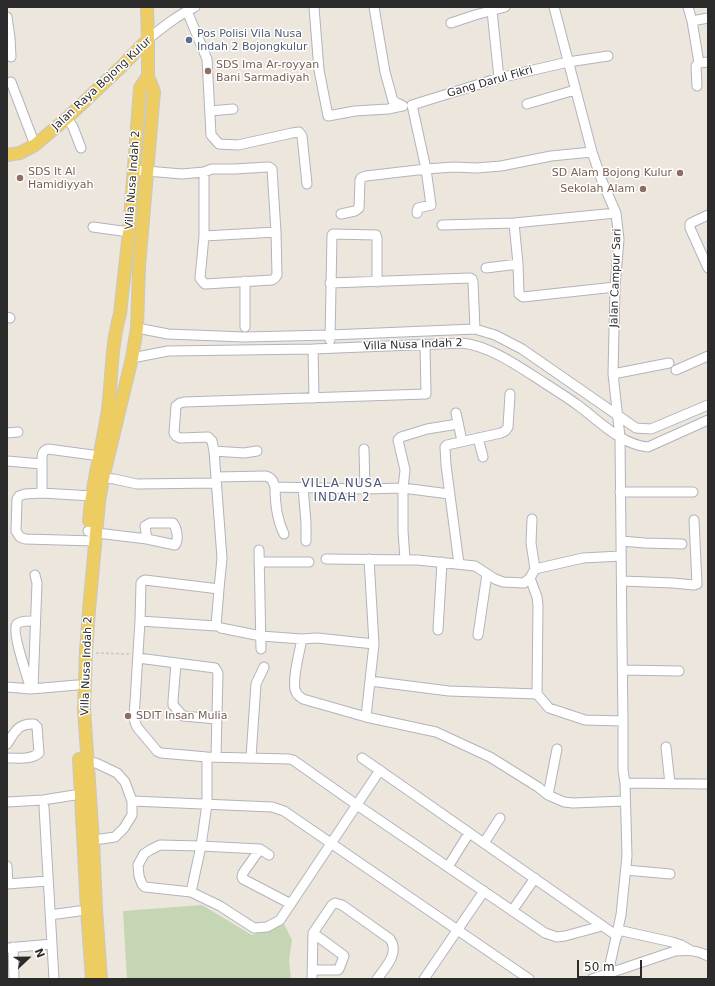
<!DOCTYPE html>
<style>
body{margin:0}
#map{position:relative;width:715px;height:986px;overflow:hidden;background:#ece6dd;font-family:"DejaVu Sans",sans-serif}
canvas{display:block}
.frame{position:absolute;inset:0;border:8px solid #2b2b2b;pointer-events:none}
.north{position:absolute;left:8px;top:938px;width:40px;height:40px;-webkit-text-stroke:3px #fff;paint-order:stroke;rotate:68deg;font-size:11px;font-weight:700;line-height:16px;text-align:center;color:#2b2b2b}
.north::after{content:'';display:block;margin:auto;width:14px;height:18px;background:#2b2b2b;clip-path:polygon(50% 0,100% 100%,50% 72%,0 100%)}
.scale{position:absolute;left:577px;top:960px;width:65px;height:18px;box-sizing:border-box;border:2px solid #2b2b2b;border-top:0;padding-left:5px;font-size:12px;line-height:14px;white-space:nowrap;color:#2b2b2b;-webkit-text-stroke:3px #fff;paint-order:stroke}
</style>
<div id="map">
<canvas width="715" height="986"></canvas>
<div class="frame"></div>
<div class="north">N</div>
<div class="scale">50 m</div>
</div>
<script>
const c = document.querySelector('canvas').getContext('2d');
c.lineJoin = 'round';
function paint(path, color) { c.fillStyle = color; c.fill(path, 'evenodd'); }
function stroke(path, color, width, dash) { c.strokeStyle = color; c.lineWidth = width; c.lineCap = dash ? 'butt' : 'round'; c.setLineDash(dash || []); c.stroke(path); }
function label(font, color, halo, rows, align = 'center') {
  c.font = font + ' "DejaVu Sans",sans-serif'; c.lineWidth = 3; c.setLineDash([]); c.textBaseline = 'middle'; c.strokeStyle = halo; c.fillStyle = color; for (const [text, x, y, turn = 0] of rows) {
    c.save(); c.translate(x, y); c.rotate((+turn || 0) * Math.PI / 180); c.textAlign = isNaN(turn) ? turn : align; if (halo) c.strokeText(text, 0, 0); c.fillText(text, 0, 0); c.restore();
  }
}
const cemetery = new Path2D(`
 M202 905 252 935 284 924 292 940 289 960 291 979H127L123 911Z`);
const path = new Path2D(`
 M96 653 130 654`);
const minor = new Path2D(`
 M314 7 319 70 328 116 355 111 388 109 402 106
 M374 7 385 72 393 101 403 106
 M554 7 592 152 602 181 616 213 619 239 615 287 613 374 620 437 622 643 623 721V770L625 783 627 856 621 915 608 973
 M688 7 692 21 699 63 708 62
 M187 11 207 59 211 135 219 144 238 145 292 133 299 132 302 136 307 184
 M492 11 499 78
 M7 17 10 38
 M692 21 708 18
 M451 23 475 15 505 7
 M7 38H10L11 57
 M148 39C163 27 178 15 195 7
 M11 82 35 145
 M697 86 696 66 699 63
 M527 104 575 90
 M210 111 233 109
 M67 118 73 127 81 148
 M135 170 182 174 204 172 212 169H235L267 167H269L272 169 276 232 277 275 275 278 272 280 205 284 202 281 200 278 204 236V172
 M417 213 418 208 431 205 426 169 412 105 499 78 568 62 608 56
 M341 214 355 211 359 208 360 180 361 178 366 176 426 169 454 167 476 168 501 166 551 156 592 152
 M708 215 691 223 690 224V228L708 268
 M442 225 514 223 616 213
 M93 227 129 232
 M204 236 276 232
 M518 264 519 294 523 297 615 287
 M486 268 518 264 514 223
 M330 283 470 278 472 279 473 282 475 329
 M7 317 10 318
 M245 327V281
 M137 328 168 334 244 337 330 335 475 329 495 335 522 349 636 428 651 429 708 405
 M330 340 332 235 333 234 376 235 377 238V282
 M313 349 314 398
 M132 358 168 351 313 349 462 343C491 346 521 368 546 384 557 391 568 398 579 406 599 421 622 445 648 447L708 420
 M676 370 708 356
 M613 374 669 363
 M456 413 462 441
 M7 433 18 432
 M478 438 483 457
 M364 449 365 489
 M214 451 244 453 257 451
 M7 461 42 464V493
 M42 464C42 457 41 451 48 449L100 456
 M216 477 266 476C272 478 273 481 275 487L365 489 403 488 449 494
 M103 478 114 479 137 484 216 483
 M275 487C275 502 277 520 284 534
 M303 487 306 523V541
 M620 492H693
 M92 496 42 493 25 494 19 496 17 499 16 531 20 537 25 539 95 541
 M532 519 531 543 535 569
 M88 531 97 533 147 539 145 526 150 523H173C177 528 179 540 175 545L147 539
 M621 541 645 543 682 544
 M259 550 261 649
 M326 559 418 560 475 566 495 579 503 582 524 583 530 578 535 569 583 558 621 556
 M369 559 374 644 366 717 436 732 490 757 538 787 548 795 564 802 573 803 625 801
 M405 559 403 531V488L405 470 398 440 401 437 427 429 458 424
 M259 562H309
 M459 564 446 465 445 447 447 445 501 433 505 431 508 427 510 394
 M530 578 537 597 538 605 537 694 549 708 585 720 623 721
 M622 581 673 583 694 585 697 584 694 520
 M219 589 145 580 143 581 141 583 140 621 134 718 135 722 137 727 157 751 161 753 207 757 289 759 293 760 357 805 545 933 557 937 565 936 602 926
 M140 621 216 626 219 589 222 558 214 451 212 441 208 437 180 438 176 436 174 433 176 406 180 403 184 402 426 394 425 345
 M221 628 261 636 302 639 317 638 374 644
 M438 630 442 562
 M478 635 487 574
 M302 639C300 650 291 683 296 692 297 695 300 697 303 699L366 717
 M138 658 215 668 218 673 216 757
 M176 663 173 701V705L183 716 217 719
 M622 670 679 671
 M370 681 449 691 537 694
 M30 686C27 676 11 630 17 624 21 620 30 621 35 621
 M7 687 31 689 77 685
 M33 688 37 583 35 575
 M7 744C15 732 18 723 34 724L37 727 39 753C31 760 17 758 7 758
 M666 747 670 784
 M251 757 256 684 264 667
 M362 758 617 936
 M625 783 708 784
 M548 795 557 749
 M132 801 272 807 284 811 529 979
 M7 802 43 800 81 794H86
 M44 807 54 979
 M87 841 115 837 124 828 132 815V801L125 782 117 773 96 763 87 762
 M484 843 500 818
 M260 849 243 873 242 877 243 879 291 904
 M269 855 260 849 201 846 160 845 150 850 144 854 138 865 139 876 142 884 145 887 191 892 220 906 254 928 267 927 280 920 380 770
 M451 862 469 833
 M7 866 8 884
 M626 870 670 874
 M7 884 48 881
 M191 892 201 846 207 804V757
 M512 911 535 878
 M50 915 79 911
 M618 930 672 942 681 945 690 950
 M13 947 14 979
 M7 948 52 944
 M313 970H338L339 969 344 956 343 955 313 933
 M312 979 313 933 332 905 335 903 342 905 390 939C400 953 385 968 377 979
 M424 979 484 891
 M592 979 675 951C687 950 697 950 708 956`);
const major = new Path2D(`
 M7 155 20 153 35 145 67 118 122 66 148 39
 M89 521C90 513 90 505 92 497 96 467 104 438 108 409 112 377 111 345 120 314L129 232 140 88 148 76
 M79 759 87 910 92 979
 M101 979 96 909 93 840 84 709 86 651 89 610 99 502 103 478 132 358 137 328 139 267 154 92 148 76V39L147 7`);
const markers = [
 [189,40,4,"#5c6f8a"],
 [208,71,4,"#8d6e63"],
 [680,173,4,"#8d6e63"],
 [20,178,4,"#8d6e63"],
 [643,189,4,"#8d6e63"],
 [128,716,4,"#8d6e63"]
];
const serviceNames = [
 ["Pos Polisi Vila Nusa",197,34],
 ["Indah 2 Bojongkulur",197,47]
];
const educationNames = [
 ["SDS Ima Ar-royyan",216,65],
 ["Bani Sarmadiyah",216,78],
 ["SDS It Al",28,172],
 ["Hamidiyyah",28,185],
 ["SD Alam Bojong Kulur",672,173,"right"],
 ["Sekolah Alam",635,189,"right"],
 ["SDIT Insan Mulia",136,716]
];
const streetNames = [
 ["Gang Darul Fikri",490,82,-16],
 ["Jalan Raya Bojong Kulur",102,84,-43],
 ["Villa Nusa Indah 2",133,180,-86],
 ["Jalan Campur Sari",616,278,-88],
 ["Villa Nusa Indah 2",413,345,-2],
 ["Villa Nusa Indah 2",87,666,-88]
];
const neighbourhoodNames = [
 ["VILLA NUSA",342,484],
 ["INDAH 2",342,498]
];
paint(cemetery, '#c5d6b5');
stroke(minor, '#b1b4be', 11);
stroke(major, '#c8c8c8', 14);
stroke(path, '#c8c8c8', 1.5, [3, 2]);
stroke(minor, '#fff', 9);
stroke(major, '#edcc61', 12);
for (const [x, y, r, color] of markers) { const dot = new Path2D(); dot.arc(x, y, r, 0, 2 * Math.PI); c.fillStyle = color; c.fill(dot); stroke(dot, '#fff', 1.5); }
label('11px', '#4e5e75', '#fff', serviceNames, 'left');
label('11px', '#785e54', '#fff', educationNames, 'left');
label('11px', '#2b2b2b', '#fff', streetNames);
c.letterSpacing = '1px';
label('12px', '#4c557b', '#fff', neighbourhoodNames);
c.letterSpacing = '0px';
</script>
